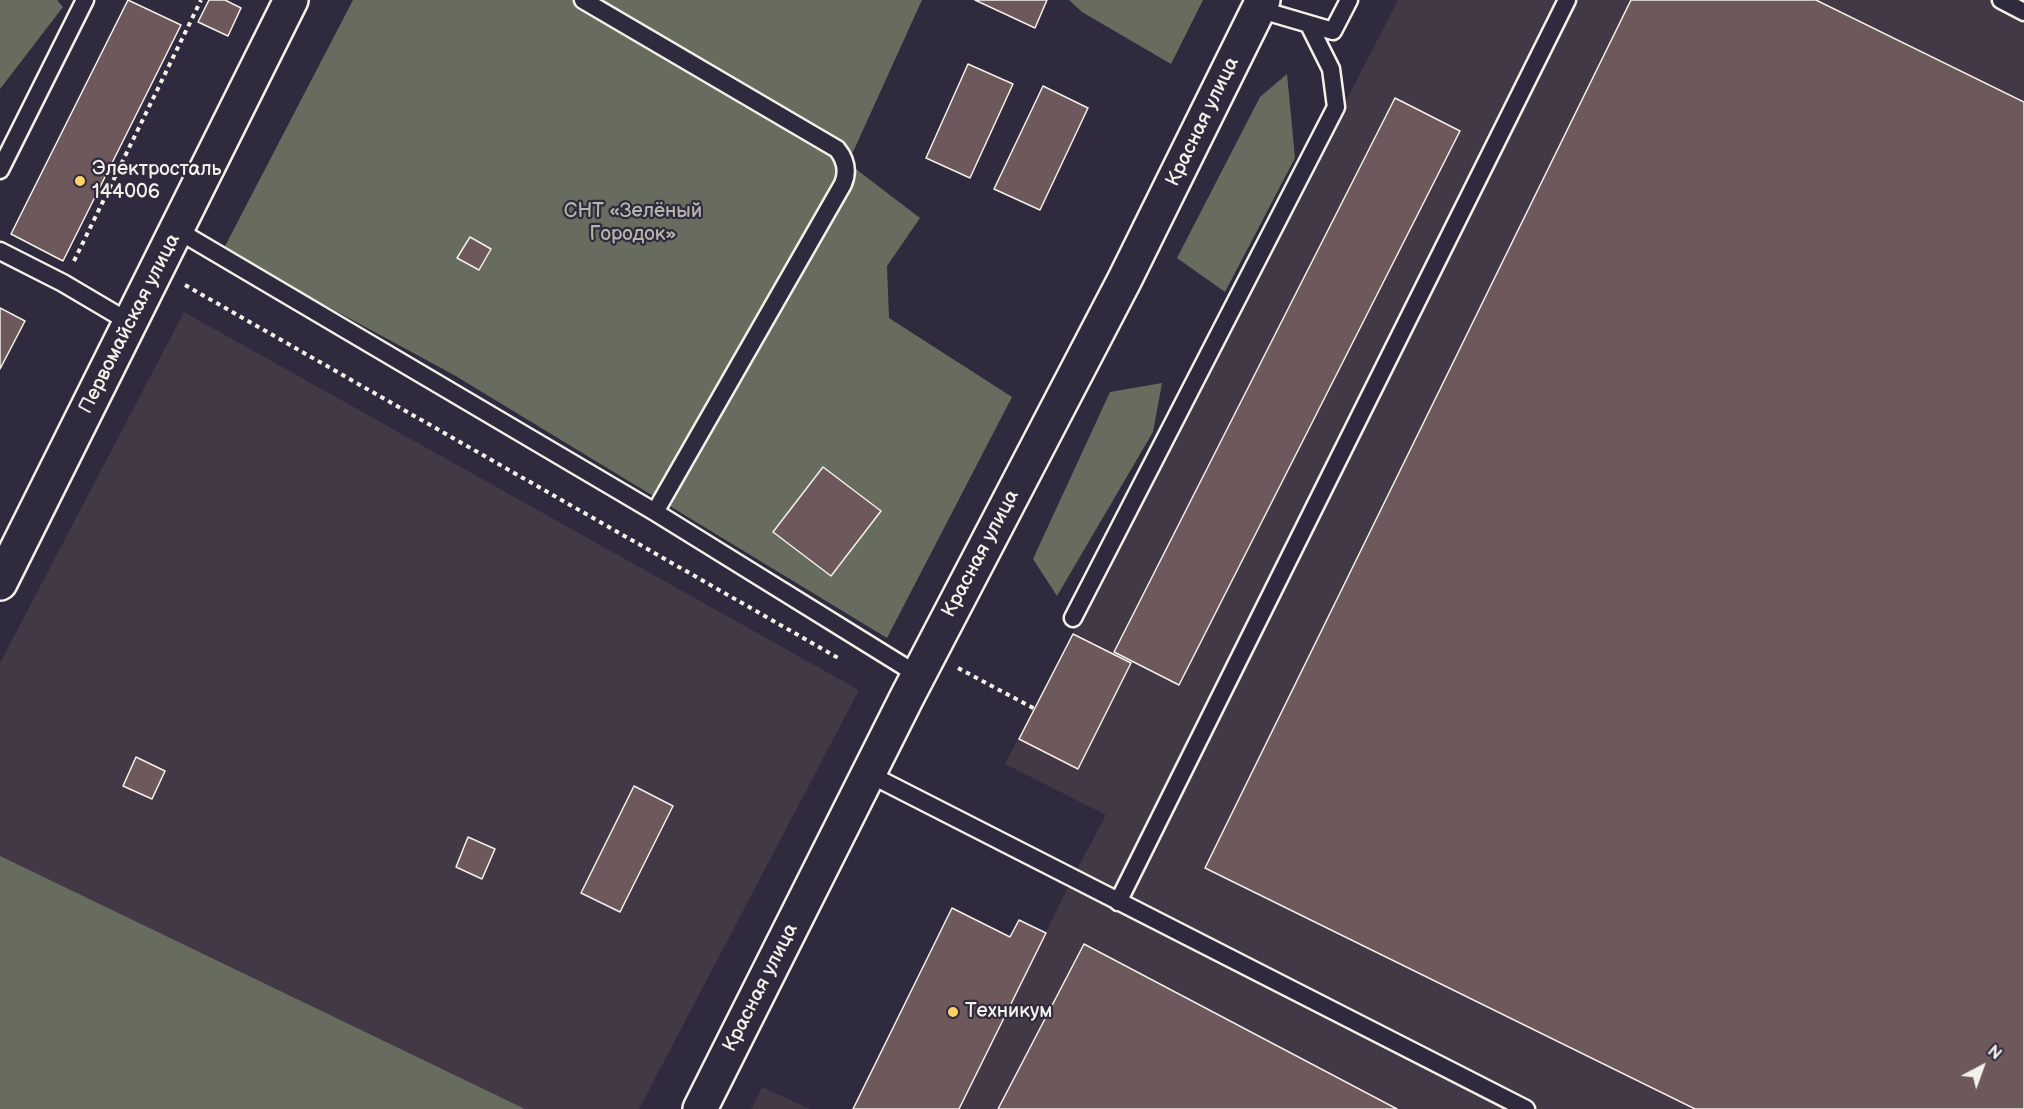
<!DOCTYPE html>
<meta charset="utf-8">
<style>
body{margin:0}
#map{position:relative;width:2024px;height:1109px;overflow:hidden;background:#2f2a3d;font-family:"Balsamiq Sans",sans-serif}
canvas{display:block}
.north{position:absolute;left:1952px;top:1037px;width:60px;height:60px;-webkit-text-stroke:4px #2f2a3d;paint-order:stroke;rotate:41deg;font-size:16px;font-weight:700;line-height:24px;text-align:center;color:#f4f1e8}
.north::after{content:'';display:block;margin:auto;width:21px;height:27px;background:#f4f1e8;clip-path:polygon(50% 0,100% 100%,50% 72%,0 100%)}
</style>
<div id="map">
<canvas width="2024" height="1109"></canvas>
<div class="north">N</div>
</div>
<script>
const c = document.querySelector('canvas').getContext('2d');
c.lineJoin = 'round';
function paint(path, color) { c.fillStyle = color; c.fill(path, 'evenodd'); }
function stroke(path, color, width, dash) { c.strokeStyle = color; c.lineWidth = width; c.lineCap = dash ? 'butt' : 'round'; c.setLineDash(dash || []); c.stroke(path); }
function label(font, color, halo, rows, align = 'center') {
  c.font = font + ' "Balsamiq Sans",sans-serif'; c.lineWidth = 4.5; c.setLineDash([]); c.textBaseline = 'middle'; c.strokeStyle = halo; c.fillStyle = color; for (const [text, x, y, turn = 0] of rows) {
    c.save(); c.translate(x, y); c.rotate((+turn || 0) * Math.PI / 180); c.textAlign = isNaN(turn) ? turn : align; if (halo) c.strokeText(text, 0, 0); c.fillText(text, 0, 0); c.restore();
  }
}
const built = new Path2D(`
 M1398 0H2024V1109H959L1073 877 1106 815 1005 764Z
 M184 312 859 690 639 1109H523L0 859V663Z
 M762 1087 810 1109H751Z`);
const green = new Path2D(`
 M0 0H57L63 7 0 89Z
 M353 0H922L848 163 920 218 887 266 889 318 1012 397 887 638 454 375 223 250Z
 M1069 0H1203L1171 64 1082 12Z
 M1287 74 1295 158 1225 292 1177 258 1260 97Z
 M1162 383 1153 432 1057 596 1033 559 1110 392Z
 M0 856 525 1109H0Z`);
const building = new Path2D(`
 M128 0 181 25 63 261 11 234Z
 M209 0H225L241 8 228 36 198 22Z
 M975 0H1047L1035 28Z
 M1631 0H1816L2024 102V1109H1695L1205 868Z
 M968 64 1013 84 970 178 926 158Z
 M1043 86 1088 108 1040 210 994 189Z
 M1395 98 1460 131 1179 685 1114 652Z
 M470 237 491 249 479 270 457 258Z
 M0 308 25 321 0 369Z
 M823 467 881 511 831 576 773 532Z
 M1073 634 1131 663 1078 769 1019 739Z
 M136 757 165 771 152 799 123 786Z
 M634 786 673 806 620 912 581 893Z
 M468 837 495 849 482 879 456 867Z
 M952 908 1010 937 1019 920 1046 933 959 1109H853Z
 M1084 944 1397 1109H998Z`);
const path = new Path2D(`
 M74 261 201 0
 M185 285 840 659
 M958 668 1035 709`);
const lane = new Path2D(`
 M583 0 837 149C846 160 848 172 843 184L655 512
 M2001 0 2024 12
 M1258 9 1333 31 1349 0
 M0 170 85 0
 M177 230 655 512 918 675
 M0 251 63 283 129 322
 M1073 618 1336 107 1331 69 1309 25
 M869 774 1526 1109
 M1118 902 1567 0`);
const secondary = new Path2D(`
 M0 583 291 0
 M700 1109 907 697 1125 279 1263 0`);
const markers = [
 [80,181,6,"#ffd166"],
 [953,1012,6,"#ffd166"]
];
const streetNames = [
 ["Красная улица",1203,122,-64],
 ["Первомайская улица",130,324,-63],
 ["Красная улица",981,554,-62],
 ["Красная улица",761,988,-63]
];
const poiNames = [
 ["Электросталь",92,170],
 ["144006",92,193],
 ["Техникум",965,1012]
];
const parkNames = [
 ["СНТ «Зелёный",633,212],
 ["Городок»",633,235]
];
paint(built, '#423846');
paint(green, '#676c5f');
paint(building, '#6d585c');
stroke(building, '#f4f1e8', 1.5);
stroke(lane, '#f4f1e8', 21);
stroke(secondary, '#f4f1e8', 38);
stroke(path, '#f4f1e8', 4, [4.5, 4.5]);
stroke(lane, '#2f2a3d', 16);
stroke(secondary, '#2f2a3d', 33);
for (const [x, y, r, color] of markers) { const dot = new Path2D(); dot.arc(x, y, r, 0, 2 * Math.PI); c.fillStyle = color; c.fill(dot); stroke(dot, '#2f2a3d', 2); }
label('20px', '#f4f1e8', '#2f2a3d', streetNames);
label('20px', '#f4f1e8', '#2f2a3d', poiNames, 'left');
label('20px', '#b5b5aa', '#2f2a3d', parkNames);
</script>
